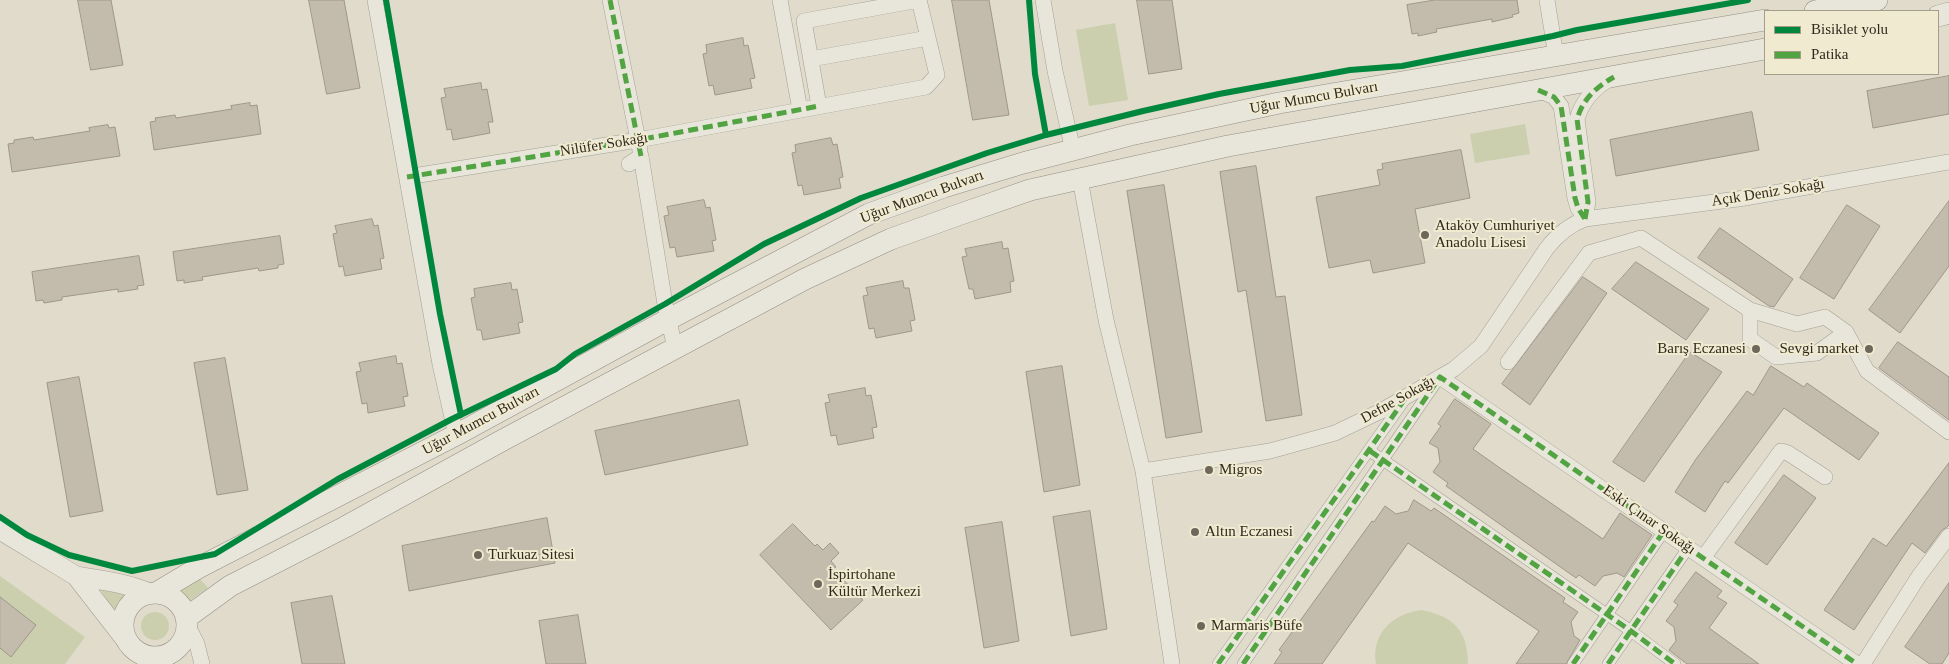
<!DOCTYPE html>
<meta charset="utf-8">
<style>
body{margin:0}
#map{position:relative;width:1949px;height:664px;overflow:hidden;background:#e0dbca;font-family:"Times New Roman",serif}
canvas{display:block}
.legend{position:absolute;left:1764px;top:10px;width:175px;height:65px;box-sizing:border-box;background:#f0ebd0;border:1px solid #a49d89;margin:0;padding:6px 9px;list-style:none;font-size:15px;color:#31291e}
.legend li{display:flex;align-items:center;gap:10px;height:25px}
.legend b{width:25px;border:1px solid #a49d89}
</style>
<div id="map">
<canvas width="1949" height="664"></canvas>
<ul class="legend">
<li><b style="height:6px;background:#00873e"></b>Bisiklet yolu</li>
<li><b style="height:6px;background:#52a341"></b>Patika</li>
</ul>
</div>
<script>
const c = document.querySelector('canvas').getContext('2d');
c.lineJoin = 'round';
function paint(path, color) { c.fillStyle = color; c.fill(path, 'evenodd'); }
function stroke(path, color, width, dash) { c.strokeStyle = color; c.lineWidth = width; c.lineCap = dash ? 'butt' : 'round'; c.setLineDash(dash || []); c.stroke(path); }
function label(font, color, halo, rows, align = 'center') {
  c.font = font + ' "Times New Roman",serif'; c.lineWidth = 4; c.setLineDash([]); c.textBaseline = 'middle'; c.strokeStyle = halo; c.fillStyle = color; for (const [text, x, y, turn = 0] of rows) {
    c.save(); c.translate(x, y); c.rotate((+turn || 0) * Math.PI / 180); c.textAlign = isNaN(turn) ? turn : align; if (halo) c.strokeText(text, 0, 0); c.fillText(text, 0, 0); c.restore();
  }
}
const green = new Path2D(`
 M1115 23 1128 100 1089 106 1076 30Z
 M1525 124 1530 154 1475 163 1470 134Z
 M0 576 85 637 65 664H0Z
 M200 579 208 588 188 602 178 590Z
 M99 587 133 591 121 604 116 615Z
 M1421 610C1454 616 1468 631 1468 664H1376C1371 633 1393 614 1421 610Z
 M141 626a14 14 0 1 1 28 0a14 14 0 1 1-28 0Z`);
const building = new Path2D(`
 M78 0H111L123 65 91 70Z
 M309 0H344L360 88 327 94Z
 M952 0H989L1009 115 973 120Z
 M1137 0H1172L1182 69 1149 74Z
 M1435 0H1517L1519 13 1512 15 1513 17 1492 22V19L1436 29 1437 32 1418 36V33L1412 34 1407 5Z
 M743 38 744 46 748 45 755 78 750 79 752 88 715 95 713 85 709 86 703 54 707 53 706 45Z
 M1949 76V114L1873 128 1867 91Z
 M481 83 482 90 487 89 493 122H488L490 133 453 140 451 129 447 130 441 98 446 97 444 89Z
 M250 103V106L257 105 261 134 154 150 150 122 156 121 155 118 175 115 176 118 232 109 231 106Z
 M1752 112 1759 150 1616 176 1610 140Z
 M108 125 109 128 115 127 120 156 12 172 8 144 14 143V140L33 137 34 140 90 131 89 128Z
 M831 138 833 145 837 144 843 177 839 178 841 188 804 195 802 185 798 186 792 153 796 152 795 145Z
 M1461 150 1470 198 1415 209 1425 263 1373 273 1370 260 1329 268 1316 197 1380 185 1377 170 1383 169 1382 164Z
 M1256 166 1276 297 1285 296 1302 415 1266 421 1246 290 1238 292 1220 172Z
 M1164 185 1202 432 1166 438 1127 191Z
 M704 200 706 208 710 207 716 240 712 241 714 251 677 257 675 247 670 248 664 216 669 215 667 207Z
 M1949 201V266L1900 333 1869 310Z
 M1847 205 1880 226 1834 299 1800 278Z
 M372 219 374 226 378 225 384 258 380 259 382 269 345 276 343 266 339 267 333 234 337 233 335 226Z
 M1720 228 1793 279 1774 307 1769 306 1698 258Z
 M280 236 284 264 278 265V268L259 271 258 268 202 277 203 280 184 283V280L177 281 173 252Z
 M1002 242 1003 249 1008 248 1014 281 1010 282 1011 292 975 299 973 289H969L962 257 967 256 965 249Z
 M139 256 144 285 137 286 138 289 118 292V289L62 297V300L44 303 43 300 36 301 32 272Z
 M1636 262 1709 309 1686 340 1612 289Z
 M1583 277 1607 293 1530 405 1502 384Z
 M903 281 904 288H909L915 320 910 321 912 331 876 338 874 328 869 329 863 296 868 295 866 288Z
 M511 283 512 290 517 289 523 322 518 323 520 333 483 340 481 330H477L471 298 475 297 474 289Z
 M1898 342 1949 377V420L1879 368Z
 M1690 352 1722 372 1644 482 1613 462Z
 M396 356 397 364 402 363 408 396 403 397 405 406 368 413 367 403 362 404 356 372 361 371 359 363Z
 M225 358 248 490 217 495 194 363Z
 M1062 366 1080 485 1044 492 1026 372Z
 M1771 366 1804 387 1807 383 1879 433 1859 460 1784 408 1728 483 1725 481 1705 512 1675 492 1696 459 1747 391 1753 395Z
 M79 377 103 511 70 517 47 383Z
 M865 388 866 396 871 395 877 427 872 428 874 438 838 445 836 435 831 436 825 403 830 402 828 395Z
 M1455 399 1491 424 1473 449 1500 468 1603 539 1620 513 1652 535 1624 577 1617 573 1603 576 1595 586 1579 575 1576 578 1446 486 1448 483 1433 472 1440 462 1438 448 1429 443 1441 426 1438 424Z
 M739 400 748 445 605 475 595 431Z
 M1949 463V525L1947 527 1942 530 1925 553 1912 543 1854 630 1824 610 1873 538 1886 546Z
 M1784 475 1816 498 1767 565 1735 543Z
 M1414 500 1431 511 1434 508 1565 598 1563 602 1578 612 1571 622 1574 636 1580 640 1566 664H1516L1539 631 1408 543 1322 664H1274L1282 652 1279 650 1372 521 1374 522 1385 506 1396 514 1408 511Z
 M1090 511 1107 629 1071 636 1053 517Z
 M547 518 555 563 409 591 402 546Z
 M1002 522 1019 641 984 648 965 528Z
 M793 524 815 546 817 544 823 550 830 543 839 553 831 561 836 567 833 569 863 600 831 630 760 555Z
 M1696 572 1722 591 1717 597 1727 603 1709 628 1759 664H1687L1669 650 1676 641 1674 627 1666 621 1678 605 1674 602Z
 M1949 583V653L1942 664H1930L1905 647Z
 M332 596 345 664H302L291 603Z
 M0 597 36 625 11 657 0 648Z
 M578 615 586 664H546L539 621Z`);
const pedestrian = new Path2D(`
 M1370 451 1631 631 1675 664
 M1218 664 1405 399
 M1243 664 1439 378
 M1573 664 1664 531
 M1608 664 1688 548`);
const minor = new Path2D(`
 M375 0 440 364 456 435
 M610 0 640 150
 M780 0 800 110
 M1043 0 1055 71 1073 150
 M1547 0 1556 56
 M811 59 928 38
 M1539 90 1554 97 1561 106 1575 198 1578 208 1585 219
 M819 106 804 21 919 0
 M629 164 641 156 665 304 675 348
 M407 177 638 140 926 87 937 75 919 0
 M1080 179 1106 320 1143 471 1172 664
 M1585 219 1588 202 1577 119C1582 102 1593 89 1608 80
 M1750 310V339L1776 357 1817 353 1846 332
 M1508 362 1589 253 1641 238 1750 310 1797 324 1825 317 1846 332 1867 371 1949 432
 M1440 377 1857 664
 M1143 471 1270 451 1335 433 1381 411 1454 369 1481 346 1547 248C1558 234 1569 225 1585 219L1745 198 1949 162
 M1703 558 1781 451 1788 453 1825 477
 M187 624 197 644 202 664
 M147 657 154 664
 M1863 664 1919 576 1949 536`);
const tertiary = new Path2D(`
 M0 530 76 576 128 643
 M76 576C102 580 126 583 150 593`);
const secondary = new Path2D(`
 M1815 11 1877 0
 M1938 16 1949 13
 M156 593 198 568 456 435 669 319 869 214 944 187 1023 163 1130 135 1279 103 1765 20
 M123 625a32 32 0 1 1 64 0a32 32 0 1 1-64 0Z
 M186 618 230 586 345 527 503 440 805 279 891 239 958 215 1030 190 1228 146 1765 49`);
const quiet = new Path2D(`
 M610 0 641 156
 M1538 90 1554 97 1561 106 1575 198 1578 208 1585 219
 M407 177 638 140 819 106
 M1585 219 1588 202 1577 119C1583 99 1596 87 1614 77
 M1370 451 1631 631 1675 664
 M1218 664 1407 396
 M1243 664 1440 377 1857 664
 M1573 664 1664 531
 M1608 664 1688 548`);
const cycleway = new Path2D(`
 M386 0 440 314 461 415
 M1029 0 1035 74 1046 135
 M0 517 27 535 69 555 132 571 215 554 338 479 452 419 556 369 575 354 665 304 764 244 861 198 987 153 1046 135 1143 111 1219 94 1350 70 1402 66 1553 36 1577 30 1748 0`);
const markers = [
 [1425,235,5,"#6e675a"],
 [1756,349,5,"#6e675a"],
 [1869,349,5,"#6e675a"],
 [1209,470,5,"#6e675a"],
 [1195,532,5,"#6e675a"],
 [478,555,5,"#6e675a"],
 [818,584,5,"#6e675a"],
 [1201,626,5,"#6e675a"]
];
const streetNames = [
 ["Uğur Mumcu Bulvarı",1314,98,-10],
 ["Nilüfer Sokağı",604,145,-9],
 ["Açık Deniz Sokağı",1768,193,-9],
 ["Uğur Mumcu Bulvarı",922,197,-20],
 ["Defne Sokağı",1398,400,-29],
 ["Uğur Mumcu Bulvarı",481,421,-28],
 ["Eski Çınar Sokağı",1649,520,35]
];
const poiNames = [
 ["Ataköy Cumhuriyet",1435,226],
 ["Anadolu Lisesi",1435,243],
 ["Barış Eczanesi",1746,349,"right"],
 ["Sevgi market",1859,349,"right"],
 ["Migros",1219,470],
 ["Altın Eczanesi",1205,532],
 ["Turkuaz Sitesi",488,555],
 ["İspirtohane",828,575],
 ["Kültür Merkezi",828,592],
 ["Marmaris Büfe",1211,626]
];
paint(green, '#cbcfae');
paint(building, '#c3bbac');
stroke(building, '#9f978a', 1);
stroke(pedestrian, '#a5a094', 12);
stroke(minor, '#a5a094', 16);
stroke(tertiary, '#a5a094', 20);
stroke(secondary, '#948f83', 22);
stroke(pedestrian, '#e8e6db', 11);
stroke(minor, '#e8e6db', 15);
stroke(tertiary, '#e8e6db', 19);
stroke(secondary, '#e8e6db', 21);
stroke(quiet, '#52a341', 5, [10, 5]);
stroke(cycleway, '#00873e', 6);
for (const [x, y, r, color] of markers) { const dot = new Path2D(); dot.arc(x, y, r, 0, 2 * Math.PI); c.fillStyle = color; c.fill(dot); stroke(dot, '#f0ebd0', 2); }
label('15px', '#31291e', '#f0ebd0', streetNames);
label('15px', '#31291e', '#f0ebd0', poiNames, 'left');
</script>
